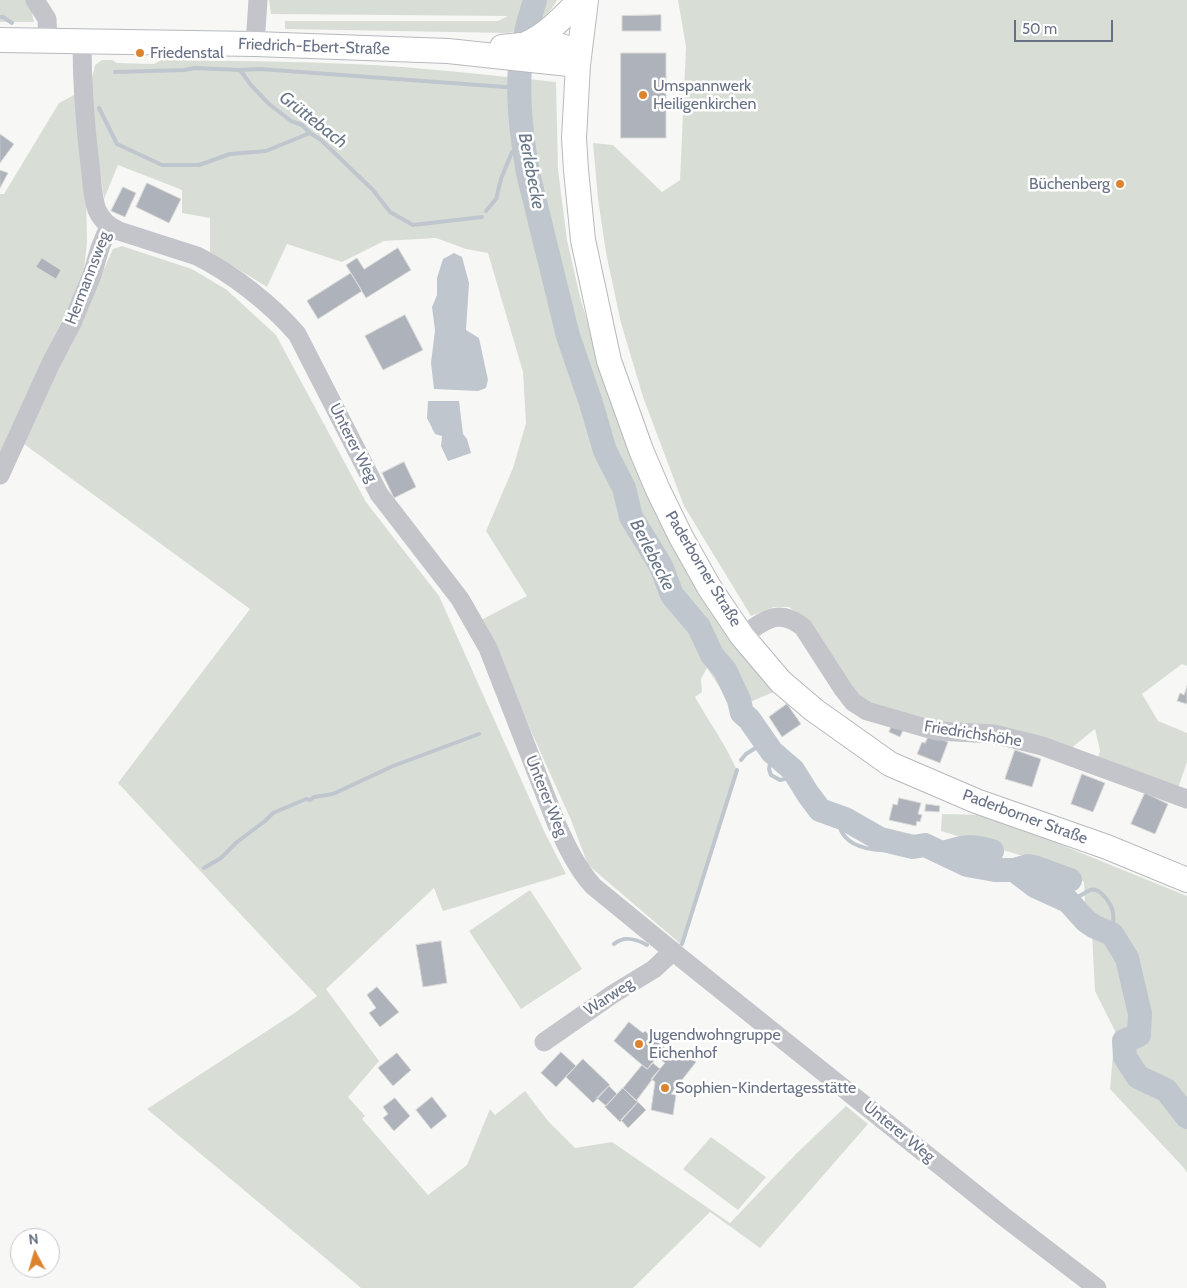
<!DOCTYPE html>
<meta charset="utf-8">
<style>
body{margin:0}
#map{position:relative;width:1187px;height:1288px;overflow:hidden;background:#f7f8f5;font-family:Cabin,sans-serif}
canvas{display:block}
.north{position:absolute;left:10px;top:1228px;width:50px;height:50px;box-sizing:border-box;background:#fff;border:1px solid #c3c6ce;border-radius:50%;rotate:354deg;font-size:14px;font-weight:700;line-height:20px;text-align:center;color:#687185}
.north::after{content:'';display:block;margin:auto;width:18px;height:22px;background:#dc8330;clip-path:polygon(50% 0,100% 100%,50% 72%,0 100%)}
.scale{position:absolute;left:1014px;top:20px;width:99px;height:22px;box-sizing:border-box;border:2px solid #687185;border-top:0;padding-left:6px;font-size:15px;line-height:18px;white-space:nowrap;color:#687185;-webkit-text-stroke:4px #fff;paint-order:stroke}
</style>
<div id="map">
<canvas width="1187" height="1288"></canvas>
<div class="north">N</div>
<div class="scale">50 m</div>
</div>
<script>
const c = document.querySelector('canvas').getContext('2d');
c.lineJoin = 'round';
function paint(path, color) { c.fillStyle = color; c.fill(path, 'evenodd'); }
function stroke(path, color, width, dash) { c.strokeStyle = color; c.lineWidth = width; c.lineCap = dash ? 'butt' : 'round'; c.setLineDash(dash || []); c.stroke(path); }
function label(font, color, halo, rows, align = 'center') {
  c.font = font + ' Cabin,sans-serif'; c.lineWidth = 5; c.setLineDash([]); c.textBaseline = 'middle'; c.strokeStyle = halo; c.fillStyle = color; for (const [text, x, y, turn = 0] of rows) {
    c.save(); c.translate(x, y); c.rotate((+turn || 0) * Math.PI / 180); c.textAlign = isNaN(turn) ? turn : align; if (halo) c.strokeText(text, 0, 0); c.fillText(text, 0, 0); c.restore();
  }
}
const green = new Path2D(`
 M0 0H29L34 22H0Z
 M269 0H557C546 21 529 29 507 33L285 29V21H498L508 16 271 14Z
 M678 0H1187V666L1182 664 1142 694 1158 721 1187 733V762L1178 788 1097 761 1100 751 1095 729 1070 749 867 713 802 617 789 607H774L751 616 684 506 643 397 621 323 606 253 598 199 593 143 613 145 662 192 680 180 686 47Z
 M102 60H112L117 63 154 64 161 60C224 61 288 61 351 64 420 67 488 75 556 82L558 170 567 240 580 297 613 406 632 461 657 517 692 580 776 691 734 709 707 668 701 679 702 692 695 697C709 722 727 746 738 773L683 946 588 865 571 820 481 620 527 596 486 531 513 468 526 423 523 372 488 253 466 249 436 238 384 241 342 262 287 244 267 287 210 252V218L182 213V190L118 165 104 199 97 150 91 83 95 65Z
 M76 94 86 193 87 242 83 279 47 351 0 457V194H4L59 103Z
 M122 246 192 269 227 290 276 335 366 502 439 596 545 833 566 874 443 911 434 888 326 989 379 1061 348 1097 365 1116 362 1119 428 1195 467 1165 490 1109 495 1115 525 1091 548 1121 575 1148 612 1142 730 1223 796 1154 846 1106 868 1124 760 1248 710 1212 633 1288H361L147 1109 296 1012 317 996 118 783 250 609 24 444 113 249Z
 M942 814 988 815 1187 896V1173L1184 1168 1110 1089 1115 1031 1095 991 1091 914 1085 904 1084 882 1068 870 941 831Z
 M530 890 582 969 521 1009 469 931Z
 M711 1137 766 1177 738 1210 683 1169Z`);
const water = new Path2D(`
 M454 253 462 257 469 283 466 330 479 338 488 380 486 388 478 391 434 389 431 363 435 330 432 307 437 295V278L443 259Z
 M428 401H459L463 434 467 439 471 453 448 461 441 446 442 436 435 434 427 418Z`);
const stream = new Path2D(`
 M0 17H3L12 23
 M240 70 260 69 519 88
 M115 72 185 70 194 68 240 70 251 85 269 104 291 121 302 125 310 133 321 140 373 190 390 212 413 225 482 217
 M99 108 117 144 162 165H199L230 154 266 151 310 133
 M486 211 496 199 501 179 512 152 523 146
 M772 752 769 769 771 775 780 780 797 776
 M741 760 746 754 765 742
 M838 817C839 854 887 853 913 847
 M204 868 221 858 237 842 265 821 273 813 306 799 310 800 314 797 333 794 393 766 479 734
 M1068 901C1077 899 1082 894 1090 890 1100 886 1112 905 1113 913 1114 920 1113 927 1112 934
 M614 944C624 935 636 939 647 945
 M682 944 737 770`);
const river = new Path2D(`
 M535 0C528 22 522 45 520 68 517 103 522 139 528 173L568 336 591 403 605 451 624 488 631 517 661 566 672 595 699 627 712 655 725 670 739 700 742 713 749 719 772 752 793 770 808 794 820 810 845 819 880 839 913 847 925 845 967 865 995 870H1014L1035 886 1068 901 1086 921 1095 927 1112 934 1127 958 1140 1014 1139 1035 1124 1041 1125 1057 1138 1077 1166 1090 1187 1117
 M943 853C965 846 969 845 992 851
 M1014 870 1028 866 1034 867 1070 880`);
const building = new Path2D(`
 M661 15V31H622V16Z
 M621 53H666V138H621Z
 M0 134 14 144 0 163Z
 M0 170 8 173 0 188Z
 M147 183 181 199 169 223 136 207Z
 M123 187 136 193 125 217 111 211Z
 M398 248 411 270 366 298 346 265 357 258 364 269Z
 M42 258 61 270 56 279 36 267Z
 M351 273 362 291 318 319 307 301Z
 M405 315 423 350 383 370 365 336Z
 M404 462 416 487 394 498 382 473Z
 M1187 686V704L1177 701 1180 693 1184 695Z
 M787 704 801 724 782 737 769 717Z
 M893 723 904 728 900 737 889 732Z
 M929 735 948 742 940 763 917 754 922 742 925 743Z
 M1015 750 1041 759 1032 787 1005 779Z
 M1082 774 1105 783 1093 812 1071 804Z
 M1145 793 1168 804 1155 834 1131 824Z
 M899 798 921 803 918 814 922 815 920 822 917 821 916 826 889 820 893 804 897 805Z
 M926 804 940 806 939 812 925 811Z
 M441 941 447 983 423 987 416 945Z
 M377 987 399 1012 380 1027 369 1013 376 1008 367 995Z
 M629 1022 643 1033 645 1031 665 1048 647 1069 614 1041Z
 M668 1051 677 1058 683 1051 696 1062 671 1094 676 1095 673 1115 651 1110 655 1082 651 1079 665 1063 661 1060Z
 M561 1052 576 1066 556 1087 541 1073Z
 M397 1053 411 1070 393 1086 378 1068Z
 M583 1059 610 1085 593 1103 566 1077Z
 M653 1063 660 1069 636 1101 623 1088 642 1065 647 1069Z
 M609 1086 617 1094 606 1106 597 1098Z
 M623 1088 638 1102 620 1122 605 1107Z
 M432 1097 447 1116 431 1129 416 1110Z
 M395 1098 410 1116 394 1131 383 1118 388 1114 383 1107Z
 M638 1102 646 1110 628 1128 621 1120Z`);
const minor = new Path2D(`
 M35 0 47 19 48 41
 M82 42C82 83 85 124 90 165 92 179 92 197 97 210 102 221 109 226 119 231L197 256C233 274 271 304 297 334L379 494 460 599 488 648 557 825C567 847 577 868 593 886L681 958 1003 1216 1097 1288
 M255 44 258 0
 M0 475 51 363 72 323 92 275 100 248 109 226
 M742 636C764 621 778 607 803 627L843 689 853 702 867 711 936 731 994 734 1042 746 1187 799
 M544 1042 613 994 654 969 673 951`);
const major = new Path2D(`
 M586 0 578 65 574 138 576 170 583 240 609 361 641 450 658 490 681 537 709 587 742 636 781 682 814 710 890 764 976 801 1107 847 1187 880
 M0 40 255 44 448 51 578 65
 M526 44C548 34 563 17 580 0
 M502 47 540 43 555 44 579 52`);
const markers = [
 [140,53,5,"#dc8330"],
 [643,95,5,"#dc8330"],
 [1120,184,5,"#dc8330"],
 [639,1044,5,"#dc8330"],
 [665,1088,5,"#dc8330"]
];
const streetNames = [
 ["Friedrich-Ebert-Straße",314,47,2],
 ["Hermannsweg",88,278,-69],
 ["Unterer Weg",353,443,63],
 ["Paderborner Straße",703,569,59],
 ["Friedrichshöhe",973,734,9],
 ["Unterer Weg",546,796,68],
 ["Paderborner Straße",1025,817,20],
 ["Warweg",609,997,-33],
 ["Unterer Weg",899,1132,39]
];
const poiNames = [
 ["Friedenstal",150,53],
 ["Umspannwerk",653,86],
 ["Heiligenkirchen",653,104],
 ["Büchenberg",1110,184,"right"],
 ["Jugendwohngruppe",649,1035],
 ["Eichenhof",649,1053],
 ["Sophien-Kindertagesstätte",675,1088]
];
const waterNames = [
 ["Grüttebach",313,120,38],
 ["Berlebecke",531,171,79],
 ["Berlebecke",652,555,63]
];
paint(green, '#d8ded6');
paint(water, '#bfc6ce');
stroke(stream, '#bfc6ce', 4);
stroke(river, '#bfc6ce', 24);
paint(building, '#aeb2ba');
stroke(building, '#d9d9d7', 1);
stroke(major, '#b6b9be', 26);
stroke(minor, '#c3c5ca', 19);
stroke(major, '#fff', 24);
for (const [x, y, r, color] of markers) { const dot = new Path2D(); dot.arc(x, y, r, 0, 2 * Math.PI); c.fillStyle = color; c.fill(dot); stroke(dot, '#fff', 2); }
label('16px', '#687185', '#fff', streetNames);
label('16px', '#687185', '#fff', poiNames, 'left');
label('italic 18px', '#697887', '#fff', waterNames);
</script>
